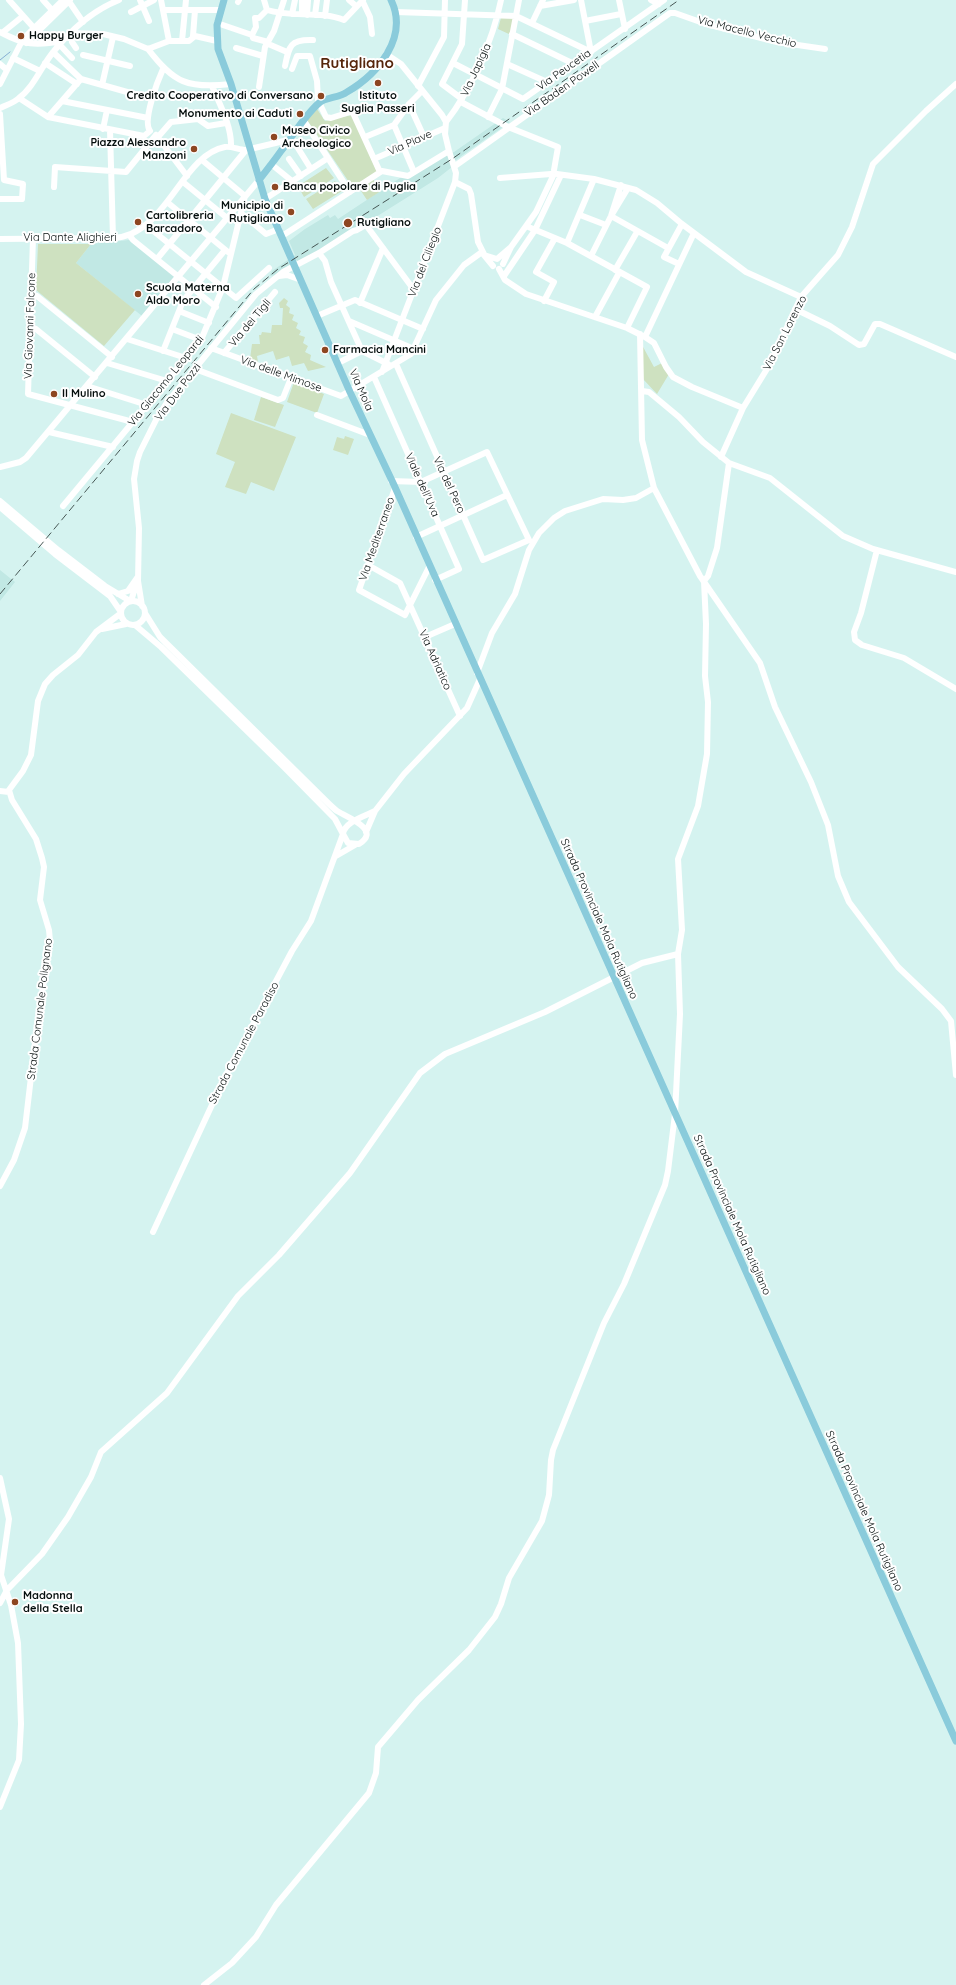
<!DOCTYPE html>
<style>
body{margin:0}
canvas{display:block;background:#d5f3f0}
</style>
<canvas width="956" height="1985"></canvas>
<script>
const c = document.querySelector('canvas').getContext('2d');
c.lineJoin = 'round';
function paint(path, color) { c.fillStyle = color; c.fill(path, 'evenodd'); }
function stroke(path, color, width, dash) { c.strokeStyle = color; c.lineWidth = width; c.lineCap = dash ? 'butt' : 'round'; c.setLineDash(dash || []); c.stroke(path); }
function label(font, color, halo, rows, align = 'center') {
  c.font = font + ' Quicksand,sans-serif'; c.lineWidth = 4; c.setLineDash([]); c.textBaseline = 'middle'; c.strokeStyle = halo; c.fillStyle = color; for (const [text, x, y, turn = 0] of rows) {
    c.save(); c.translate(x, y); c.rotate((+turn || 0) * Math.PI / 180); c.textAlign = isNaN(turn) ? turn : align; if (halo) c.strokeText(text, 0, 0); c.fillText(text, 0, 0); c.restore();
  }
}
const built = new Path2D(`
 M503 118 510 122 450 164 452 167 438 178 360 227 298 263 297 260 276 275 269 276 272 271 295 255 289 241 305 229 328 215 330 218 335 215 338 219 403 176 454 152Z
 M129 240 176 276 142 316 76 263 91 244Z
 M0 570 15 582 0 601Z`);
const green = new Path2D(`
 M501 18H514L511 35 498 29Z
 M317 109 325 121 352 115 377 172 353 188 307 120Z
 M326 168 334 178 304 197 298 186Z
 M373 179 381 191 367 200 359 188Z
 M335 181 342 191 313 209 306 199Z
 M38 244H91L76 263 135 310 104 346 36 290Z
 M284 298 288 301 286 305 290 308 289 313 294 315 292 320 298 323 296 328 301 331 299 335 305 337 303 343 308 346 305 352 311 355 310 360 326 367 308 371 304 363 292 366 289 356 276 360 273 351 257 356 258 362 250 359 252 344H260L259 335H261L262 332 271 333 272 325H282L283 308H280L279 303Z
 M642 345 654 367 662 363 669 374 657 394 643 379Z
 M294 382 324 394 317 413 287 402Z
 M261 397 284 405 275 427 254 420Z
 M231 413 296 437 274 491 251 482 246 494 225 487 235 462 216 454Z
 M345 436 354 439 348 455 333 450 337 437 344 439Z`);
const stream = new Path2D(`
 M0 60 10 52`);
const minor = new Path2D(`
 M9 0 34 28
 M43 0 52 10
 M68 0 83 22
 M140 0 149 21
 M161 0 169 41
 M264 0 267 10C292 18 320 10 344 20L363 0
 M349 0 356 6
 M362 0 370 17 372 34
 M581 0 591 52
 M619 0 625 29
 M651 0 659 4
 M238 2 239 0
 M540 6 574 0
 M163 10H221
 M131 12 154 0
 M396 12 516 16 591 52
 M292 14 295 0
 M302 14V0
 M307 15 308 0
 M315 15 317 0
 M325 16 327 0
 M585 21 621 14
 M217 23 252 35 253 38 268 42
 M532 23 543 0
 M0 32C24 45 36 46 62 41
 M2 33 23 16
 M71 33 103 34 124 39 148 49 169 41H189L195 36 217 41
 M512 34 574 64
 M252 35 256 27 255 18H259L267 10
 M193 36 195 10
 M21 41 63 0
 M182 41 186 0
 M72 42 76 48
 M26 43 70 0
 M266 43 287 52
 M59 44 72 58
 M236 48 263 56
 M148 49C174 83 188 89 231 84
 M53 52 81 79 152 99
 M83 55 130 66
 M13 58 40 71
 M45 63 77 84
 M453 63 523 99 664 0
 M0 64 7 70
 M507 64 547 82
 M285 66C289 46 290 39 313 40
 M292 69 297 56H310L317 81 318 100 326 117 331 118 350 112 353 113 380 172
 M0 84 22 41
 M102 85 113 37
 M212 86C220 105 232 127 231 147
 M418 86 444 37 445 0
 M259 87 265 47 274 31 284 0
 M19 98 48 117 144 136 150 131
 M462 99 442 84 462 44 465 0
 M62 101 148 118
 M461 102 508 127 558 147 554 170
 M409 104 424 137
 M0 108C6 105 14 103 19 98 34 87 42 65 54 51 71 30 94 10 119 0
 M0 114 4 180 23 184 22 199H0
 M48 117 81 79
 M488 117 502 89 519 0
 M304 121 350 192
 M446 122C471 90 493 40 501 0
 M394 125 414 172
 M103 129 107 110
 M110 130 113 238
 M150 131C142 121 158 80 163 69
 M156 135 187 176
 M158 137 171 122 198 119 208 126 226 123
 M291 137 311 169
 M365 137 394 125 409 104 422 91
 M289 159 301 176
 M374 159 445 128
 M271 164 292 181
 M455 166 670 13H675L706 24 777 42 825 49
 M557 174 594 179 636 190 657 203 682 224 746 272 801 297
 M500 178 551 174
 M183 182 227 218
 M455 182 469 189 471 194 478 242 484 254
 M54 187 55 167 126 172 156 135
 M628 188 611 216 668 248
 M265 199 328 158
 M167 202 228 252
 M241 213 266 234 279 229
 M580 215 606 225
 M146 225 236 298 269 268
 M526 226 567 243 647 287 627 328
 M130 236 133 240 216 307
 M282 236 382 171 408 176 449 151
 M33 238 28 394 133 422
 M0 239 113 238C166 236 181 155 225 147 232 146 239 150 246 150
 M567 243 594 179
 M511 247 536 212 553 176
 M319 253 325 261 331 282 362 351
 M591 256 611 216 621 185
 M157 259 246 150 288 140
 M679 264 664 257 682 224
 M493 266 484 255 497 259 511 247 503 264
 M499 269 505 280 526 294 627 328 645 337 654 343 666 367 673 377 692 387 743 408
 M615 270 637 232
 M279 276 287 275 301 280
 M504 276 535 230 561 175
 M37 296 112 357
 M544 301 554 282 536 272 555 238
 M360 303 383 248
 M795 309 830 326 859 345 864 344 875 324H880L956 357
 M179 311 209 323
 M317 316 355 300 423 329
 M595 317 619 273
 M349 321 414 349
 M36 329 95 377
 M172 329 201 340
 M640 334 642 440 654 488 700 576 760 663 775 707 811 782 828 825 838 876 849 902 898 967 942 1009 951 1021 956 1075
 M645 337 694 233
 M127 339 186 358
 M211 348 341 396 411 354 436 300 464 265 482 252
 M163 351 183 301 225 250
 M224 353 275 292
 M107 363 167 381
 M338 363 362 351 388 364
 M195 369 278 400 283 398 291 378
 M382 372 455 182 456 173 449 151 445 134 446 122 442 115 401 64 386 54
 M374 377 459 569 435 580
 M87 386 147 405
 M642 391 649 392 679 417 703 442 729 463 770 478 843 536 873 549 956 572
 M317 415 370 435
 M49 432 113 447
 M721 457 743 408 770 364 801 297 838 255 852 227 873 164 926 111 956 84
 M0 467 20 462 26 458 259 180
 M391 481 421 482 487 452 529 540 483 560 396 364
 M395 488 359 590 405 615 429 567
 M0 501 58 550 105 586 130 601
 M63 506 201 340 223 287 245 196 202 160
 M0 507 55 554 110 596 121 612
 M416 537 507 495
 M877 550 861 613 854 632 855 640 862 645 904 658 956 689
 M368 565 400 583 460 716
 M118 594 128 591 137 578
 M121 613a12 12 0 1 1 24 0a12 12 0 1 1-24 0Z
 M131 601 136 585
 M142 606 138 581 139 528 134 479 137 461 140 452 157 418 166 404 256 294 283 272 319 253 353 231 357 230 366 225 414 290
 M145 613 160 637 325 800C329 804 333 808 337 811 347 817 382 830 359 844L348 843 343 834C344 822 365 816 375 811
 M135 625 161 647 284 767 335 819 343 834 311 921 292 951 224 1079 153 1232
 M102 629 126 624
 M425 637 455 624
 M477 673 492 633 515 594 529 550 539 533 554 518 565 511 603 499 623 500 636 498 654 488
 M0 791 9 792
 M366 832 375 811 404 774 467 708 480 679
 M336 856 355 845
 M0 1186 14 1160 25 1128 37 1026 50 941 49 930 40 900 44 867 42 858 36 839 12 800 9 790 23 771 31 755 38 701 45 684 53 675 78 655 96 632 120 614
 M0 1478 9 1519 1 1575 11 1605 18 1643 21 1724 19 1760 0 1807
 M0 1603 7 1590 42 1554 68 1517 91 1477 101 1452 167 1393 238 1296 279 1255 350 1173 420 1073 445 1054 545 1012 642 963 678 954
 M204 1985 232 1963 256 1937 276 1905 369 1793 376 1773 378 1747 418 1700 469 1650 495 1617 501 1604 509 1578 542 1521 549 1495 551 1460 553 1450 604 1323 624 1284 665 1185 668 1171 675 1114 680 1014 678 954 682 930 678 859 698 806 707 754 708 702 705 676 706 624 704 581 708 576 717 548 729 463`);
const major = new Path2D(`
 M224 0 217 25 218 49 231 84 265 199 350 392 394 485 956 1741
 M259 180C266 171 274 161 281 151 293 136 304 116 319 103 326 97 339 98 347 92 378 74 409 37 391 0`);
const rail = new Path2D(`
 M0 594 254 289 278 269 452 159 679 0`);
const markers = [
 [21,36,4,"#8d4621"],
 [378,83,4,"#8d4621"],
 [321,96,4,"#8d4621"],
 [300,114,4,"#8d4621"],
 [274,137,4,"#8d4621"],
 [194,149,4,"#8d4621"],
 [275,187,4,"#8d4621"],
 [291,212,4,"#8d4621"],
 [138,222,4,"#8d4621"],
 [348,223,5,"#8d4621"],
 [138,294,4,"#8d4621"],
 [325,350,4,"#8d4621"],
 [54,394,4,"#8d4621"],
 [15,1602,4,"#8d4621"]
];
const streetNames = [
 ["Via Macello Vecchio",747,32,14],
 ["Via Japigia",476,70,-65],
 ["Via Peucetia",564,70,-35],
 ["Via Baden Powell",562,89,-35],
 ["Via Piave",410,143,-24],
 ["Via Dante Alighieri",70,238],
 ["Via del Ciliegio",425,262,-69],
 ["Via dei Tigli",250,323,-50],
 ["Via Giovanni Falcone",30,326,-88],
 ["Via San Lorenzo",785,333,-63],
 ["Via delle Mimose",281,374,20],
 ["Via Giacomo Leopardi",166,381,-51],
 ["Via Mola",361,390,66],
 ["Via Due Pozzi",178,392,-53],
 ["Viale dell'Uva",422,485,66],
 ["Via del Pero",449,485,65],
 ["Via Mediterraneo",377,539,-71],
 ["Via Adriatico",435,660,66],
 ["Strada Provinciale Mola Rutigliano",599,919,66],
 ["Strada Comunale Polignano",40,1009,-83],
 ["Strada Comunale Paradiso",244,1043,-62],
 ["Strada Provinciale Mola Rutigliano",732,1215,66],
 ["Strada Provinciale Mola Rutigliano",864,1511,66]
];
const poiNames = [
 ["Happy Burger",29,36],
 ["Credito Cooperativo di Conversano",313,96,"right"],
 ["Istituto",378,96,"center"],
 ["Suglia Passeri",378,109,"center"],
 ["Monumento ai Caduti",292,114,"right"],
 ["Museo Civico",282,131],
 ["Archeologico",282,144],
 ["Piazza Alessandro",186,143,"right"],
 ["Manzoni",186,156,"right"],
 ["Banca popolare di Puglia",283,187],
 ["Municipio di",283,206,"right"],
 ["Rutigliano",283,219,"right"],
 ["Cartolibreria",146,216],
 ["Barcadoro",146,229],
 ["Rutigliano",357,223],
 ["Scuola Materna",146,288],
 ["Aldo Moro",146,301],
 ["Farmacia Mancini",333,350],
 ["Il Mulino",62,394],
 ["Madonna",23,1596],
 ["della Stella",23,1609]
];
const districtNames = [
 ["Rutigliano",357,63]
];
paint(built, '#c1e8e4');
paint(green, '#cee1c0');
stroke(stream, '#85aed2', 1);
stroke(minor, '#fff', 6);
stroke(major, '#8acbdb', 7);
stroke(rail, '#465654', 1, [8, 4]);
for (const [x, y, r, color] of markers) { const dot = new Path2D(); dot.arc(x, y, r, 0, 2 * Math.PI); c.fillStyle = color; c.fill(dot); stroke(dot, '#fff', 1.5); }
label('11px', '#050e0d', '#fff', streetNames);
label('bold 11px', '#050e0d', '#fff', poiNames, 'left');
label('bold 15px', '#55250b', '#fff', districtNames);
</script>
